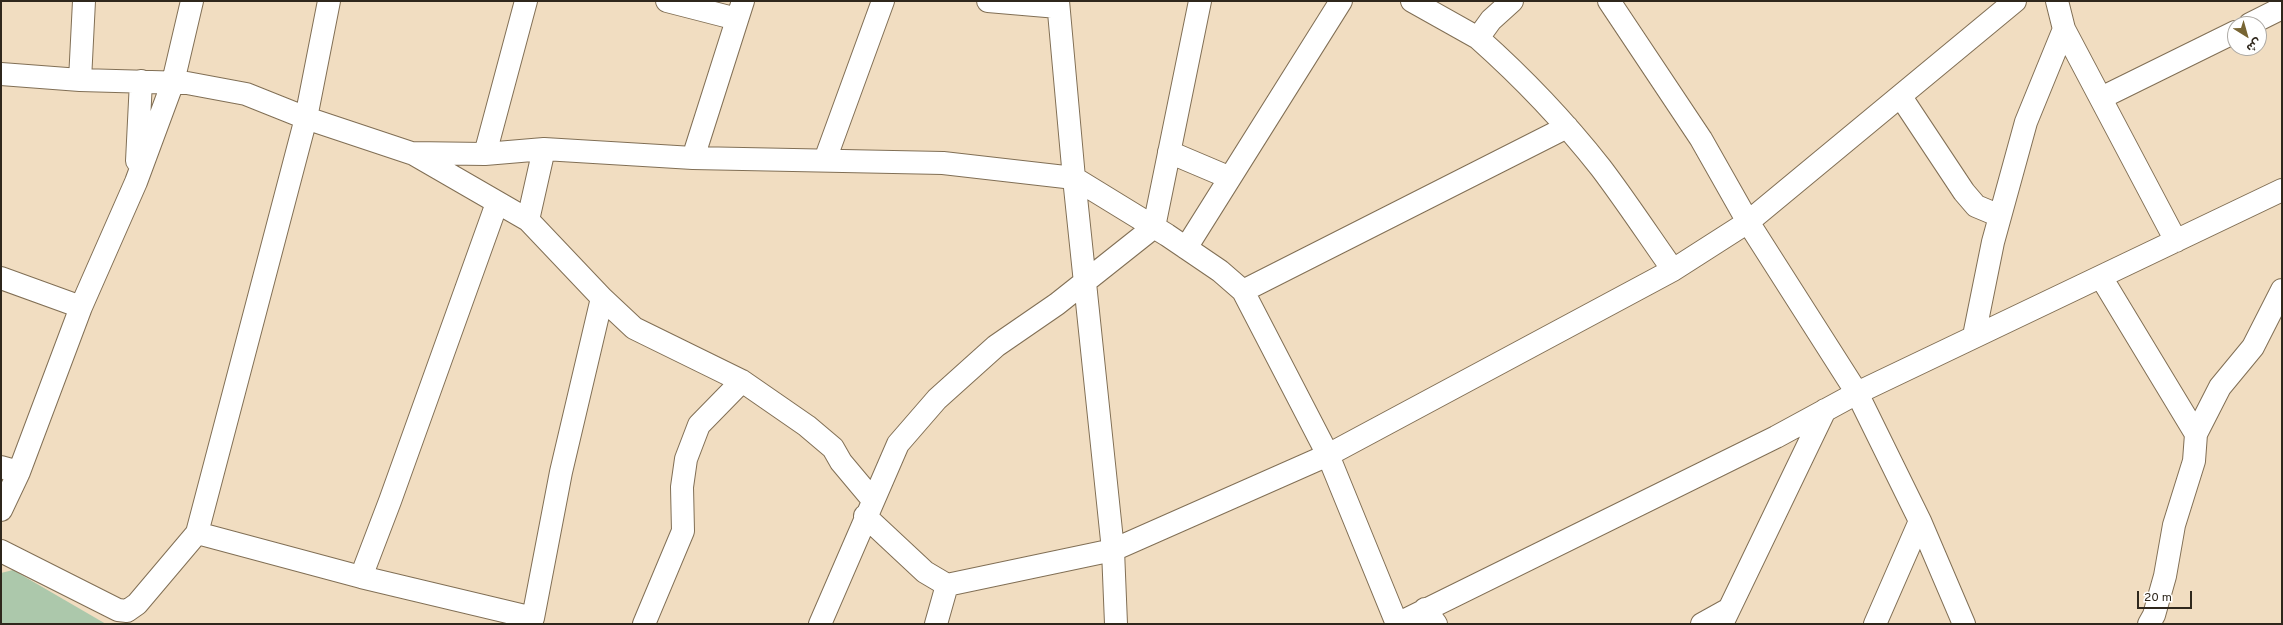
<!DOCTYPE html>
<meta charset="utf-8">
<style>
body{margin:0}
#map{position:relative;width:2283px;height:625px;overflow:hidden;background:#f1ddc1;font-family:Overpass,"Noto Sans Arabic",sans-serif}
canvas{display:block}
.frame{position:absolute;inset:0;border:2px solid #2f271c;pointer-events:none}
.north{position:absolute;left:2227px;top:16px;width:40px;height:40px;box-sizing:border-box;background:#fff;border:1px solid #aca9a4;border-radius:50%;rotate:143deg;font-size:11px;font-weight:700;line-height:16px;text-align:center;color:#2f271c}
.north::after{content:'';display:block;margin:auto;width:14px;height:18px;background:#786533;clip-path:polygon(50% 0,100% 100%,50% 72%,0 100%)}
.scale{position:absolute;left:2137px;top:591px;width:55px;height:18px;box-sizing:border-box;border:2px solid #2f271c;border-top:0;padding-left:5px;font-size:12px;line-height:14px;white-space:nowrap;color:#2f271c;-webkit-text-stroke:3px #fff;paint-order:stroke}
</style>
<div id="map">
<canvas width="2283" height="625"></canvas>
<div class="frame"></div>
<div class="north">ش</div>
<div class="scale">20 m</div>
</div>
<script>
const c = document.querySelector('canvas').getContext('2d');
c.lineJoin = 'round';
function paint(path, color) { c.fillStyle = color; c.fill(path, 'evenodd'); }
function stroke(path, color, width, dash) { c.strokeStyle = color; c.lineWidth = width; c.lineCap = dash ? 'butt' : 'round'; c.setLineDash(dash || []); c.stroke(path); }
const green = new Path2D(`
 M13 570 106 624H1V573Z`);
const minor = new Path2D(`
 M667 1 737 19
 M988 1 1058 7
 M1058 1 1074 178 1113 550 1116 624
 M1412 1 1478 38 1491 20 1512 1
 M1609 1 1701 139 1748 222 1857 393 1920 521 1964 624
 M2057 1 2064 29 2176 241
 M2250 24 2282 8
 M1478 38C1523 78 1564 121 1601 168 1626 201 1649 236 1673 270
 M1 74 80 80 187 83 246 94 306 118 411 153 485 154 544 149 693 158 943 163 1074 178 1167 235 1220 271 1243 291 1328 455 1397 624
 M80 80 84 1
 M1901 97 1964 192 1976 206 2000 216
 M2101 98 2235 32
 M1169 152 1228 177
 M485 154 526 1
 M693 158 743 1
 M825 160 883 1
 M137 161 141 81
 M528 220 544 149
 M1186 248 1341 1
 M2101 277 2196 434
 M1 278 81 307
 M1243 291 1567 127
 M602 298 634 328 742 381 807 426 833 448 841 462 872 499
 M1974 336 1993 242 2026 122 2064 29
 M1 467 19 472
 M1 510 19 472 81 307 136 182 173 82 192 1
 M865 516 925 572 947 585 1113 550 1328 455 1673 270 1748 222 2015 1
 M197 533 361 577 533 618 561 472 602 298 528 220 412 153
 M1 551 118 610 127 611 137 604 197 533 306 118 329 1
 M361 577 390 501 497 203
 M1425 609 1436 624
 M644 624 683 531 682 487 686 459 699 425 742 381
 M820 624 898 444 937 399 996 346 1057 304 1154 227 1200 1
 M936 624 947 585
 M1397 624 1776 437 1857 393 2282 190
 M1702 624 1729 609
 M1722 624 1825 410
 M1875 624 1920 521
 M2149 624 2154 615 2165 576 2174 525 2194 461 2196 434 2220 387 2253 347 2282 290`);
paint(green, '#acc8ab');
stroke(minor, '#816f55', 24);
stroke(minor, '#fff', 22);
</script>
